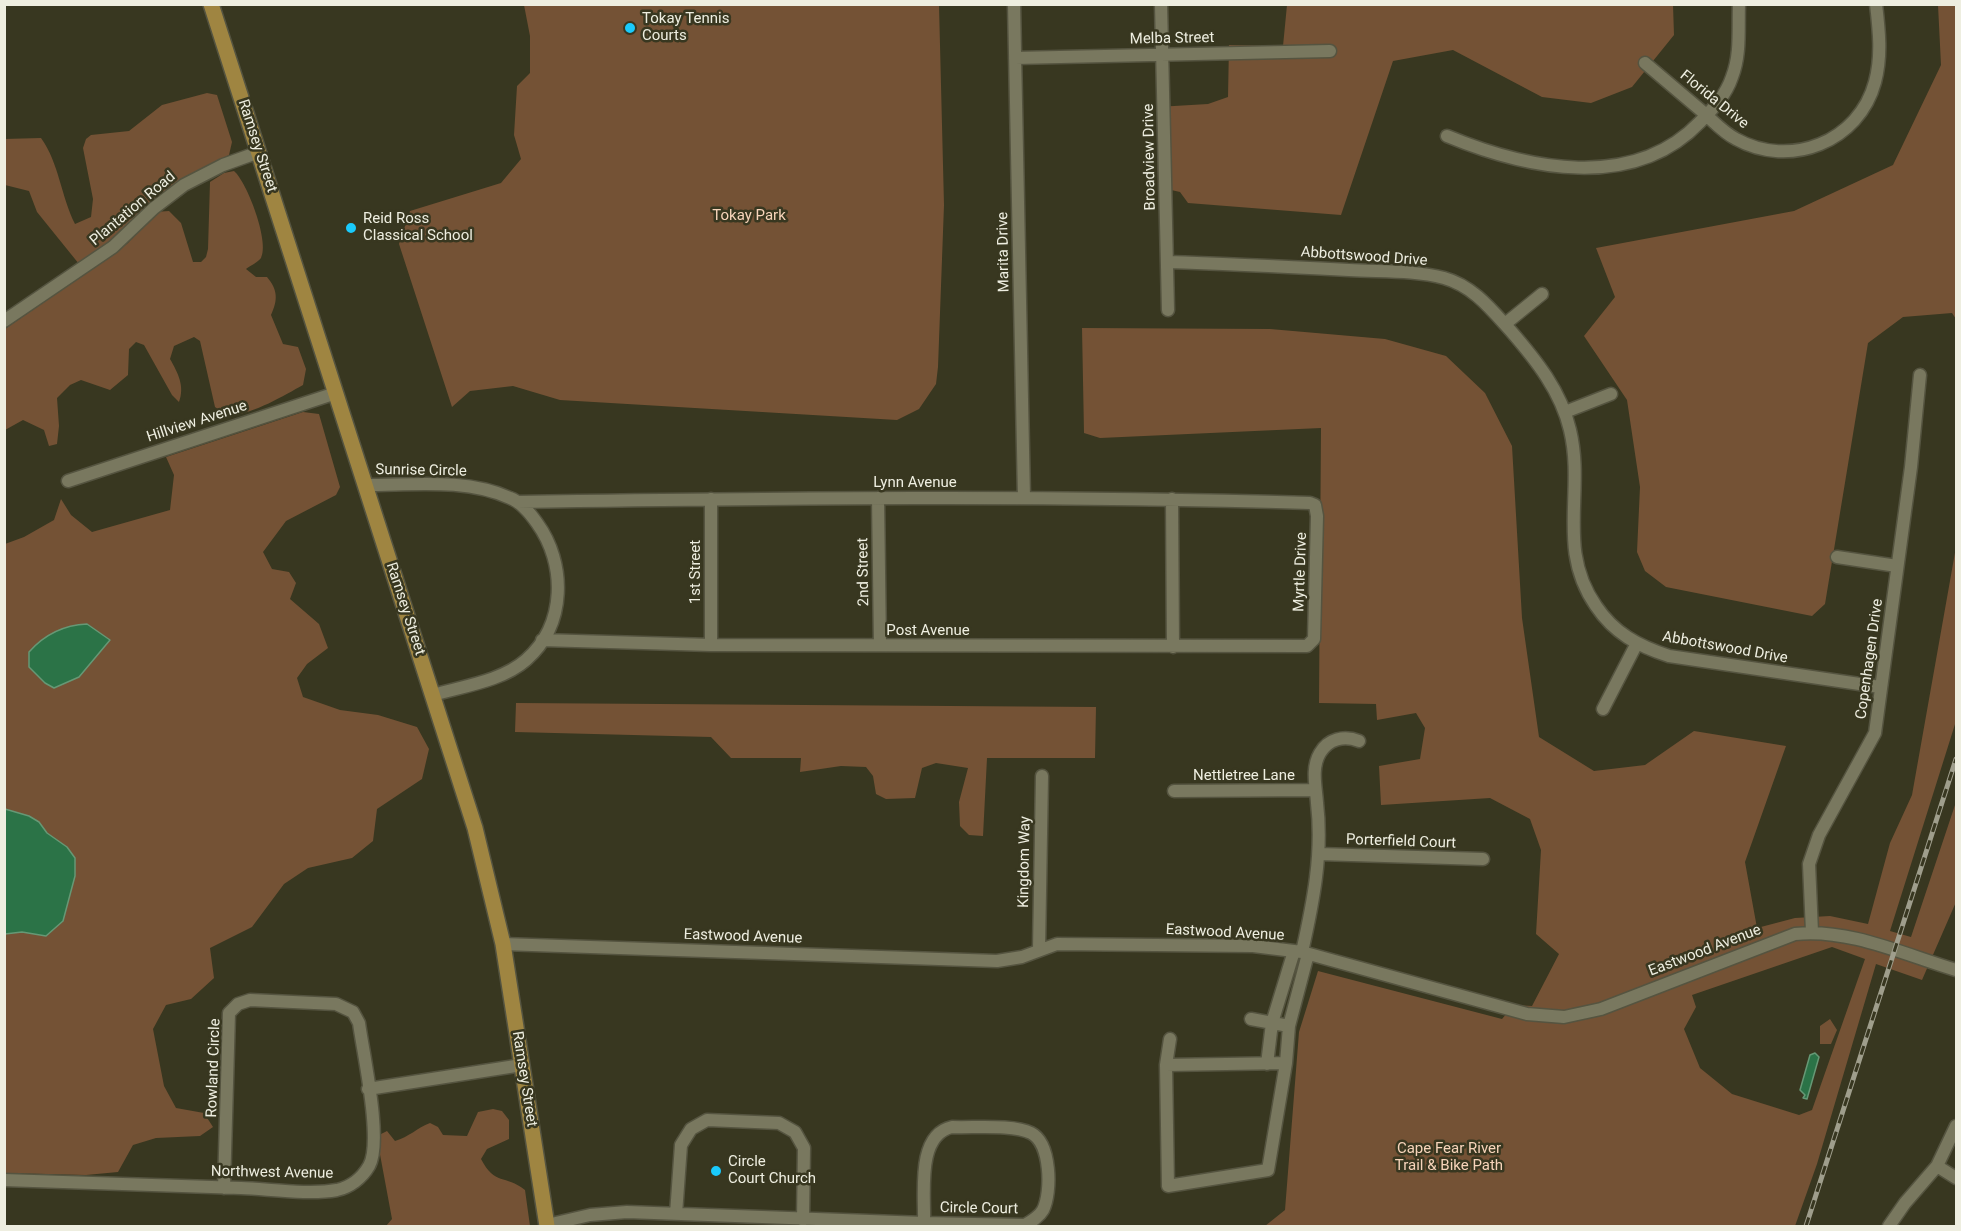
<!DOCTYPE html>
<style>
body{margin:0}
#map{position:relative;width:1961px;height:1231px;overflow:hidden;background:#383720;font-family:Roboto,sans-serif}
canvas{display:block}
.frame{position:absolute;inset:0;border:6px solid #eeeee0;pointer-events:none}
</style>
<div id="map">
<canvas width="1961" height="1231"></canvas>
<div class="frame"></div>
</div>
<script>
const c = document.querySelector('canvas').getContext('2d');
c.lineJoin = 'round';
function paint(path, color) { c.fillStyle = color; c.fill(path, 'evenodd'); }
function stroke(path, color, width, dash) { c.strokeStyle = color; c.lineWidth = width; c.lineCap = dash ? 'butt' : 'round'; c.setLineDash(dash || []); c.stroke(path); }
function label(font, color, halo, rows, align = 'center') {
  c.font = font + ' Roboto,sans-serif'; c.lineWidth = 5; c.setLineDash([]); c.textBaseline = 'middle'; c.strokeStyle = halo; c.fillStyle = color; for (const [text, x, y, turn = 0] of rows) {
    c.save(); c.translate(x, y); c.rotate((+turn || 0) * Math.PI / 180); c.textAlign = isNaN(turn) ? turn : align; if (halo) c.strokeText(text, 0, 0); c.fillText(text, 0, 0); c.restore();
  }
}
const green = new Path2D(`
 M524 5H939L944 205 938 367 936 384 919 409 897 420 560 400 513 386 470 391 452 407 399 244 410 211 501 183 521 159 514 135 517 86 530 73V36Z
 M1287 5H1673L1674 35 1632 87 1591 103 1542 97 1453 50 1393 61 1341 215 1188 203 1180 192 1158 187 1157 107 1208 104 1228 97 1229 45 1283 46Z
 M1938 5H1956V319L1952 313 1903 317 1868 343 1825 604 1812 616 1666 587 1645 571 1637 552 1640 487 1627 400 1584 336 1615 297 1596 248 1794 211 1893 165 1941 65Z
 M207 93 217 95 232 142 229 155 170 187 118 235 79 264 37 212 29 191 5 185 4 139 41 138C59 163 61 196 75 224L91 217 93 199 83 148 86 139 91 135 129 131 162 105Z
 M234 171C247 182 270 242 261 258 258 262 250 266 246 269L256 277H267C278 290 278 300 271 315L283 344 298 347 306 369 303 385C285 395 253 414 232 415 225 415 221 411 215 407L200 341 194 337 174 346 170 359C178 373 185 386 179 402L172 395 144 345 136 342 129 349 128 375 110 390 81 380 70 385 57 398 59 426 57 444 49 446 44 430 23 420 5 430V329L128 243 155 212 169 211 181 223 193 262H201L206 257 208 249 210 182 224 173Z
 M1082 328 1270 329 1385 339 1446 356 1485 393 1512 446 1522 618 1539 737 1594 771 1645 765 1694 731 1786 746 1745 862 1757 928 1795 918 1830 916 1868 924 1890 843 1912 795 1956 547V721L1890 931 1911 937 1956 802V902L1922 980 1876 964 1817 1164 1795 1226H1265L1285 1210 1299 1032 1318 971 1502 1019 1514 1005 1532 1006 1559 954 1536 934 1541 850 1530 819 1490 798 1381 805 1379 766 1420 759 1425 728 1416 713 1377 720 1376 704 1319 703 1321 428 1100 438 1084 433ZM1832 947 1865 959 1812 1110 1799 1115 1732 1094 1700 1068 1684 1029 1696 1007 1692 995Z
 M303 412 319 414 340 487 336 495 286 521 263 552 272 569 289 572 296 583 290 599 319 624 328 648 307 664 297 678 303 697 340 710 378 715 417 727 429 749 422 779 377 809 373 841 352 858 308 868 284 884 252 927 210 948 214 978 191 999 166 1005 153 1029 164 1086 176 1108 204 1113 213 1127 200 1136 156 1138 133 1145 118 1172 86 1175 5 1173V544L24 537 54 520 61 499 71 515 92 532 170 510 174 475 166 457Z
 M516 703 1096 707 1095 758H987L983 836 969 835 960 826 959 802 968 768 936 763 922 768 915 798 886 799 876 794 873 776 866 767 841 766 800 772 801 758H731L711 737 515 732Z
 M1830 1019 1837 1030 1831 1044H1820V1026Z
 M493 1109 502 1111 509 1120V1139L487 1149 481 1159C495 1186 505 1174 525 1190L530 1226H386L392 1219 379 1149 381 1134 387 1131 395 1141C409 1137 417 1128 430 1123L438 1127 443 1135 467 1136 478 1112Z`);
const water = new Path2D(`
 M87 624 110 640 79 677 54 688 45 683 29 667V652C44 635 64 625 87 624Z
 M5 809 29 816 39 822 47 833 67 847 75 858V876L63 921 46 936 22 932 5 934Z
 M1815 1053 1819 1057 1807 1099 1803 1098 1805 1095 1800 1090 1810 1055Z`);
const minor = new Path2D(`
 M1014 4 1024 498
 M1161 4 1168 310
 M1015 58 1330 51
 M1645 63C1664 79 1684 96 1704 113 1714 122 1724 133 1736 139 1790 169 1859 142 1875 82 1882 56 1879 30 1876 4
 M1447 136C1527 169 1633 192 1700 122 1713 109 1726 95 1732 77 1741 54 1738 29 1739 4
 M1168 262C1228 264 1289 267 1349 270 1379 272 1414 270 1444 278 1473 286 1491 309 1510 330 1536 360 1561 391 1570 430 1585 492 1556 549 1596 606 1614 633 1638 646 1669 656L1880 687
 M4 321 113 247 154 208 184 185 223 165 259 152
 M1505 324 1542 294
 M1565 412 1611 394
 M68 481 336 393
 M366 485C413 485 466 478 510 498 521 502 530 513 537 523 566 563 567 624 526 660 502 681 464 686 433 695
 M878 498 880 645
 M711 499V645
 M1172 499 1173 647
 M518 502C782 498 1046 495 1310 503L1315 505 1317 516 1314 639 1307 646 711 645 542 640
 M1837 557 1897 566
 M1603 709 1636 645
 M1174 791 1315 790
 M1319 854 1483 859
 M1812 932 1809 864 1819 835 1875 733 1911 467 1920 375
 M503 944 997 961 1022 957 1057 944 1253 946 1302 952 1527 1014 1564 1017 1601 1009 1795 934C1849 928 1905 955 1956 970
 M1039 949 1042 776
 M1302 952C1313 903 1323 854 1317 803 1316 787 1311 768 1320 753 1328 739 1344 735 1359 741
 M1251 1019 1289 1026
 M1286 1063 1289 1026 1308 954
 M1267 1064 1272 1023 1294 951
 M1166 1065 1286 1063 1268 1170 1168 1186 1166 1065 1170 1039
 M368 1089 522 1065
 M952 1127C973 1128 1013 1124 1031 1133 1051 1143 1052 1192 1043 1210 1039 1217 1032 1221 1025 1225L924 1223C925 1194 916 1135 952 1127Z
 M1937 1166 1956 1178
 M4 1180C83 1183 162 1186 241 1188 269 1189 309 1195 337 1190 350 1187 362 1178 369 1166 383 1142 363 1053 359 1023L353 1012 336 1004 250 1000 238 1004 229 1013 224 1188
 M676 1214 681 1145 691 1129 707 1120 779 1123 795 1132 804 1148 803 1220
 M547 1225 590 1215 627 1212 924 1223
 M1889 1226 1905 1203 1937 1166 1956 1126`);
const major = new Path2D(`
 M211 4 475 828 503 944 547 1226`);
const rail = new Path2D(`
 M1806 1226 1956 759`);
const markers = [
 [630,28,6,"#1acafc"],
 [351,228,6,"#1acafc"],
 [716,1171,6,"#1acafc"]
];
const poiNames = [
 ["Tokay Tennis",642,19],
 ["Courts",642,36],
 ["Reid Ross",363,219],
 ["Classical School",363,236],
 ["Circle",728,1162],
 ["Court Church",728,1179]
];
const streetNames = [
 ["Melba Street",1172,39,-1],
 ["Florida Drive",1714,100,39],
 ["Ramsey Street",257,146,72],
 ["Broadview Drive",1150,157,-91],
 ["Plantation Road",133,209,-40],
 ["Marita Drive",1004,252,-91],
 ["Abbottswood Drive",1364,257,4],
 ["Hillview Avenue",197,422,-18],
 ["Sunrise Circle",421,471,1],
 ["Lynn Avenue",915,483],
 ["1st Street",696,572,-90],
 ["2nd Street",864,572,-91],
 ["Myrtle Drive",1301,572,-88],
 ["Ramsey Street",405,609,72],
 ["Post Avenue",928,631],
 ["Abbottswood Drive",1725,648,10],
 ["Copenhagen Drive",1870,659,-82],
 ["Nettletree Lane",1244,776],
 ["Porterfield Court",1401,842,2],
 ["Kingdom Way",1025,862,-89],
 ["Eastwood Avenue",1225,933,3],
 ["Eastwood Avenue",743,937,2],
 ["Eastwood Avenue",1705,951,-21],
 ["Rowland Circle",214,1068,-88],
 ["Ramsey Street",524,1079,81],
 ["Northwest Avenue",272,1173,1],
 ["Circle Court",979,1209,1]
];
const parkNames = [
 ["Tokay Park",749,216],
 ["Cape Fear River",1449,1149],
 ["Trail & Bike Path",1449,1166]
];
paint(green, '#745235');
paint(water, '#2b7347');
stroke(water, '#669875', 1.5);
stroke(minor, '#555440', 15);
stroke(major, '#555440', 18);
stroke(minor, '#79785f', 12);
stroke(major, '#9f8541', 15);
stroke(rail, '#9f9e8c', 5);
stroke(rail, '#383720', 3, [9]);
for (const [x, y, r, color] of markers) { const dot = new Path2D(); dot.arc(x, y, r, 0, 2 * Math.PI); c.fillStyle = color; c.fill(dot); stroke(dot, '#383720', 2); }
label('15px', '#eeeee0', '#383720', poiNames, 'left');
label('15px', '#eeeee0', '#383720', streetNames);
label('15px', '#f7d4ba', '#383720', parkNames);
</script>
